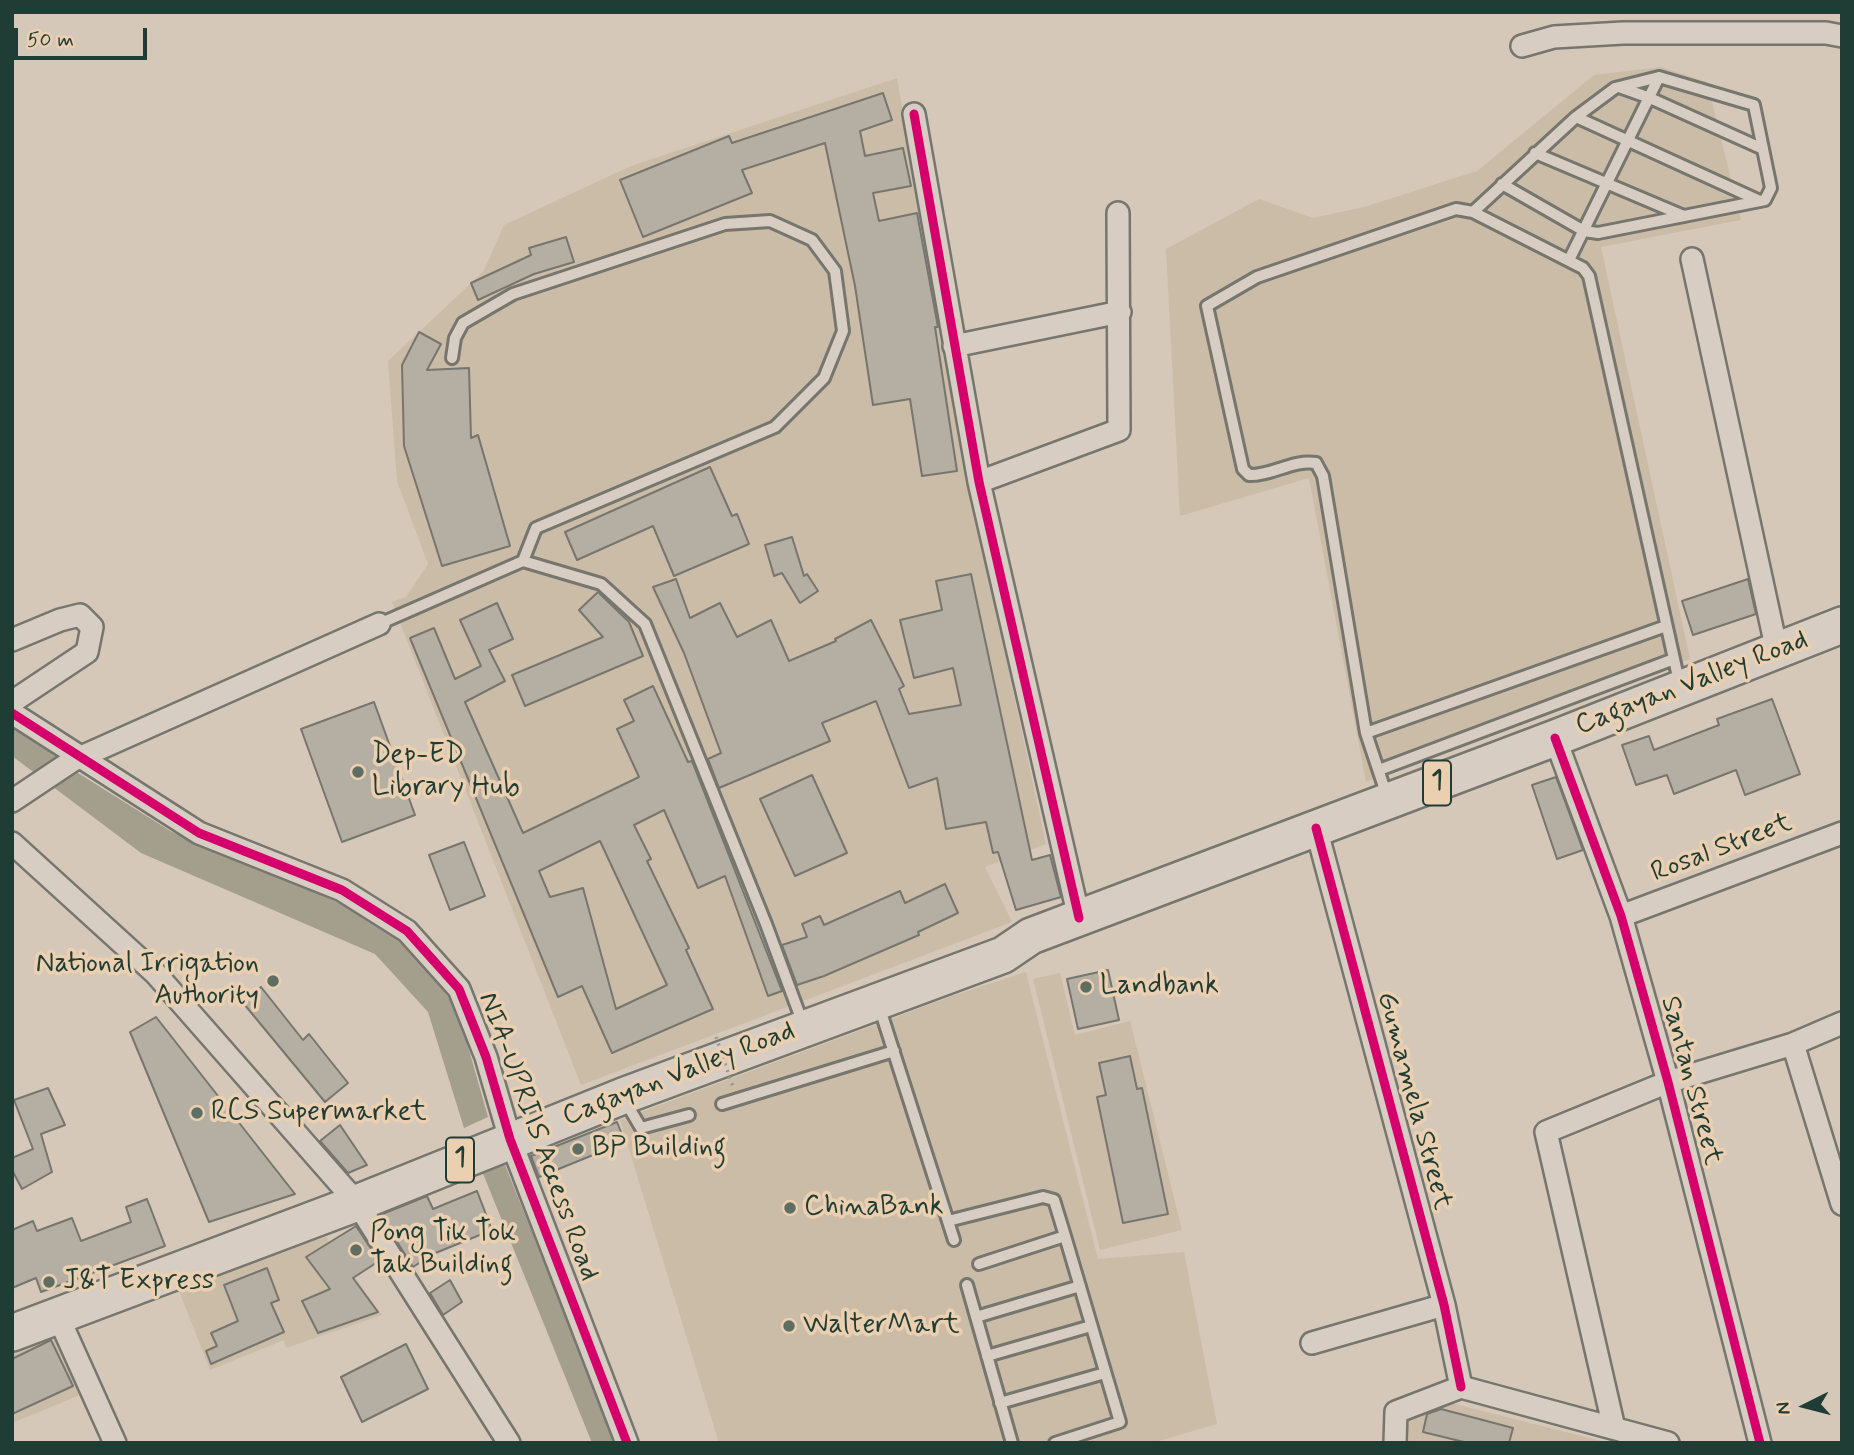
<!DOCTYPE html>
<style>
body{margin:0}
#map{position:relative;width:1854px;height:1455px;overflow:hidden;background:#d5c8b9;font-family:Mynerve,sans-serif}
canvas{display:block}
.frame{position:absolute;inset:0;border:14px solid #1f3d34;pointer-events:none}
.north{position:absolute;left:1770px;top:1371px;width:70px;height:70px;-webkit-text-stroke:5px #eacfb1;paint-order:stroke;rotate:264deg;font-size:19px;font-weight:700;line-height:28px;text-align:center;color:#1f3d34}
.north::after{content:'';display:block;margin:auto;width:24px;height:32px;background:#1f3d34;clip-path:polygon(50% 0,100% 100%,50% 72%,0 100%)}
.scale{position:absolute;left:14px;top:28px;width:133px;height:32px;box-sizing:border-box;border:4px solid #1f3d34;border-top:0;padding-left:9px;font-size:21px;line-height:24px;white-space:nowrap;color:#1f3d34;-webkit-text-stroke:5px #eacfb1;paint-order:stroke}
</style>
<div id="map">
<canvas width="1854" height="1455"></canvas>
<div class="frame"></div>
<div class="north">N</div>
<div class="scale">50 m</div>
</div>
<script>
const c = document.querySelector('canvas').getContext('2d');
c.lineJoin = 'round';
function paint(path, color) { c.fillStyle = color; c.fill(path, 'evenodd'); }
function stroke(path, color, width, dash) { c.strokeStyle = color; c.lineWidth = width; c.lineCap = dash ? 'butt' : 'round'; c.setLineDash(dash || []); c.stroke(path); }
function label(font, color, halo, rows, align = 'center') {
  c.font = font + ' Mynerve,sans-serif'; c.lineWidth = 7; c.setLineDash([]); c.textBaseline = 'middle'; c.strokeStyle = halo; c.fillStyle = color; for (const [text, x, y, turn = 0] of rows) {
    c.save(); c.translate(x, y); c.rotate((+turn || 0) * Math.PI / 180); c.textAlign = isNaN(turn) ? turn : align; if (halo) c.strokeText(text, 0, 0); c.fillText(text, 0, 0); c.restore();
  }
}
const built = new Path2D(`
 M1661 67 1707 82 1741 220 1601 247 1690 659 1366 782 1309 478 1180 516 1166 249 1259 199 1313 218 1364 207 1477 171 1594 75Z
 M897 78 966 472 1046 844 985 867 1012 922 581 1085 392 602 406 597 428 564 397 481 388 361 483 272 504 225 631 166Z
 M1026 972 1098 1259 1184 1252 1217 1424 1152 1443H719L620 1120 952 996Z
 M1060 973 1075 1035 1130 1021 1182 1230 1100 1250 1033 979Z
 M326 1237 382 1315 286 1348 284 1340 210 1370 176 1283Z
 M47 1323 80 1395 12 1423V1338Z
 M1439 1400 1609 1443H1409L1407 1419Z`);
const water = new Path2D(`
 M12 725 78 773 172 832 293 882 380 922 428 968 458 1011 488 1117 464 1128 428 1012 375 954 141 853 12 756Z
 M505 1165 582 1356 621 1443H592L482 1171Z`);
const building = new Path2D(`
 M883 93 892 120 860 131 865 156 903 148 911 186 873 193 879 221 917 213 938 327H935L957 471 922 476 910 399 873 405 855 286 825 143 742 170 752 193 643 237 620 180 729 136 732 143Z
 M566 237 574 262 534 274 478 300 471 283 531 255 529 248Z
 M419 332 441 344 427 370 469 368 471 438 478 435 510 546 442 566 404 446 402 365Z
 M710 467 732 516 737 514 749 544 674 576 653 526 577 560 565 532Z
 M792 537 804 576 807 574 818 591 800 603 782 573 774 576 765 545Z
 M971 574 1032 860 1050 855 1061 897 1016 910 998 852 993 853 986 822 946 829 937 778 909 788 876 701 822 723 830 741 719 788 708 759 721 753 684 653 653 587 676 579 690 618 720 603 737 637 771 620 789 661 836 641 835 639 871 620 904 686 899 689 909 714 961 705 953 668 914 678 900 620 942 610 936 581Z
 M1748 579 1756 614 1693 635 1682 601Z
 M598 592 629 622 643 656 525 706 512 675 603 637 579 610Z
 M497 603 513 639 489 650 505 681 465 702 523 833 639 777 617 729 634 721 624 700 653 686 688 762 692 761 782 991 768 996 725 876 698 888 664 810 634 825 651 859 647 861 689 948 686 950 713 1009 612 1053 582 986 558 997 410 638 434 628 455 679 481 666 460 620ZM600 841 667 985 616 1009 583 888 550 897 539 871Z
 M1772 699 1800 774 1745 795 1736 770 1674 794 1667 775 1636 785 1622 745 1649 736 1654 750 1719 725 1717 719Z
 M374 702 415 815 342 842 301 729Z
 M812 775 847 853 795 876 760 799Z
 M1556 777 1583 850 1557 859 1532 785Z
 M464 842 485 896 450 910 429 855Z
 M945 884 958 913 918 932 919 935 824 976 797 985 782 945 807 937 802 924 820 916 824 925 900 891 905 903Z
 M1108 970 1119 1020 1078 1029 1067 979Z
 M261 987 303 1040 309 1034 348 1083 325 1102 244 1004Z
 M156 1017 295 1194 209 1222 130 1032Z
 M1130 1056 1137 1089 1142 1088 1168 1214 1123 1223 1097 1097 1106 1095 1099 1063Z
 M48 1088 65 1125 41 1134 52 1172 22 1189 12 1170V1158L33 1149 14 1100Z
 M617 1122 625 1142 539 1177 531 1156Z
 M340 1125 367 1165 348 1173 320 1141Z
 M477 1191 492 1230 433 1254 413 1267 380 1215 427 1196 433 1209Z
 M147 1199 165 1246 41 1292 36 1278 12 1288V1230L33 1221 37 1231 72 1218 81 1241 131 1222 126 1207Z
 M356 1226 379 1261 353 1278 378 1312 318 1333 302 1301 330 1289 306 1257Z
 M267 1268 279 1300 271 1303 284 1332 211 1364 206 1351 217 1346 211 1333 238 1321 224 1285Z
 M450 1280 462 1302 443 1315 430 1293Z
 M51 1340 73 1386 12 1414V1359Z
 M406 1344 428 1389 362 1422 341 1377Z
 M1441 1409 1513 1428 1509 1443H1468L1423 1432 1427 1414Z`);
const service = new Path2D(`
 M1619 87 1650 98 1763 149
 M1576 117 1760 201
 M1535 153 1684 216
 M1473 212 1576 117 1615 88 1659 77 1754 105 1771 188 1765 200 1598 233 1584 231 1502 184
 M1569 260 1659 77
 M452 358 455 338 463 323 513 294 725 224 770 221 812 240 835 271 843 331 824 378 775 427 536 528 523 561
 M379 624 523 561 601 584 645 624 766 924 799 1013
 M1366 733 1666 626
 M1379 770 1674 659
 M1387 796 1366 733 1323 476 1316 463C1293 459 1272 476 1249 475L1243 469 1207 306 1257 277 1456 209 1473 212 1583 268 1589 276 1680 686
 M879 1006 954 1240
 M625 1101 641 1128 689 1115
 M722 1104 894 1051
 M948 1221 1043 1197 1054 1200 1065 1236 979 1264
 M967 1285 1012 1443
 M976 1317 1080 1286
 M987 1356 1091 1326
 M1000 1403 1105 1373
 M1055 1443 1120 1422 1065 1236`);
const minor = new Path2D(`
 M1522 46 1554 37 1623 33H1826L1842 36
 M914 114 979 482 1079 918
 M1692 259 1777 651
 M954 346 1120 312
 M979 482 1119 430 1118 213
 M12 640 60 620 80 615 92 627 87 652 12 702
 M12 713 199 833 342 890 407 931 459 989 486 1057 510 1139 627 1443
 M1555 738 1621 916 1668 1082 1760 1443
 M12 801 72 761 379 624
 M1316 828 1444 1305 1461 1387
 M12 843 156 974 357 1203 509 1443
 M1621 916 1842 833
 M1793 1044 1842 1204
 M57 1314 115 1443
 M1312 1343 1444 1305
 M1461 1387 1668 1443
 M1614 1428 1546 1132 1668 1082 1793 1044 1842 1023
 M1395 1443 1396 1412 1461 1387`);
const trunk = new Path2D(`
 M12 1333 357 1203 623 1096 1003 955 1031 936 1555 738 1842 625`);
const pathBridge = new Path2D(`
 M716 1037 734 1090`);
const cycleway = new Path2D(`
 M914 114 979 482 1079 918
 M12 713 199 833 342 890 407 931 459 989 486 1057 510 1139 627 1443
 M1555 738 1621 916 1668 1082 1760 1443
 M1316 828 1444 1305 1461 1387`);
const markers = [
 [358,772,7,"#5f6e63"],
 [273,981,7,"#5f6e63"],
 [1086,987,7,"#5f6e63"],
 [197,1113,7,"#5f6e63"],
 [578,1149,7,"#5f6e63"],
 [790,1208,7,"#5f6e63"],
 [356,1250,7,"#5f6e63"],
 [49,1282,7,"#5f6e63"],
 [789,1326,7,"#5f6e63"]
];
const shields = [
 [1437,783,28],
 [460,1160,28]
];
const shieldNames = [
 ["1",1437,783],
 ["1",460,1160]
];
const streetNames = [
 ["Cagayan Valley Road",1692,684,-21],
 ["Rosal Street",1722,849,-21],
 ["Cagayan Valley Road",679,1075,-21],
 ["Santan Street",1690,1081,75],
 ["Gumamela Street",1413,1101,75],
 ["NIA-UPRIIS Access Road",537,1137,70]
];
const poiNames = [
 ["Dep-ED",372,756],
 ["Library Hub",372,788],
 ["National Irrigation",259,965,"right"],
 ["Authority",259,997,"right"],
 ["Landbank",1100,987],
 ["RCS Supermarket",211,1113],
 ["BP Building",592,1149],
 ["ChinaBank",804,1208],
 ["Pong Tik Tok",370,1234],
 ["Tak Building",370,1266],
 ["J&T Express",63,1282],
 ["WalterMart",803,1326]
];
paint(built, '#cbbca7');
paint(water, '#a49f8d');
paint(building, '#b5aea3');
stroke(building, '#76766e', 2);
stroke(service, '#76766e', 16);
stroke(minor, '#76766e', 26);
stroke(trunk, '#76766e', 40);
stroke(service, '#d7cdc2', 10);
stroke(minor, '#d7cdc2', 21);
stroke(trunk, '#d7cdc2', 35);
stroke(pathBridge, '#9b988e', 3.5, [2, 5]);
stroke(cycleway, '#d6006c', 9);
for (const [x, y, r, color] of markers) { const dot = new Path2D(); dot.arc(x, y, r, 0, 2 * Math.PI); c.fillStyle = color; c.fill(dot); stroke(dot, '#eacfb1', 2.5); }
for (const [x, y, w] of shields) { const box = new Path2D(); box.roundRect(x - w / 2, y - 22.5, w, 45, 5); c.fillStyle = '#eacfb1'; c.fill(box); stroke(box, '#1f3d34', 2); }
label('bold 26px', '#1f3d34', null, shieldNames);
label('28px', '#1f3d34', '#eacfb1', streetNames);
label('28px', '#1f3d34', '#eacfb1', poiNames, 'left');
</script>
